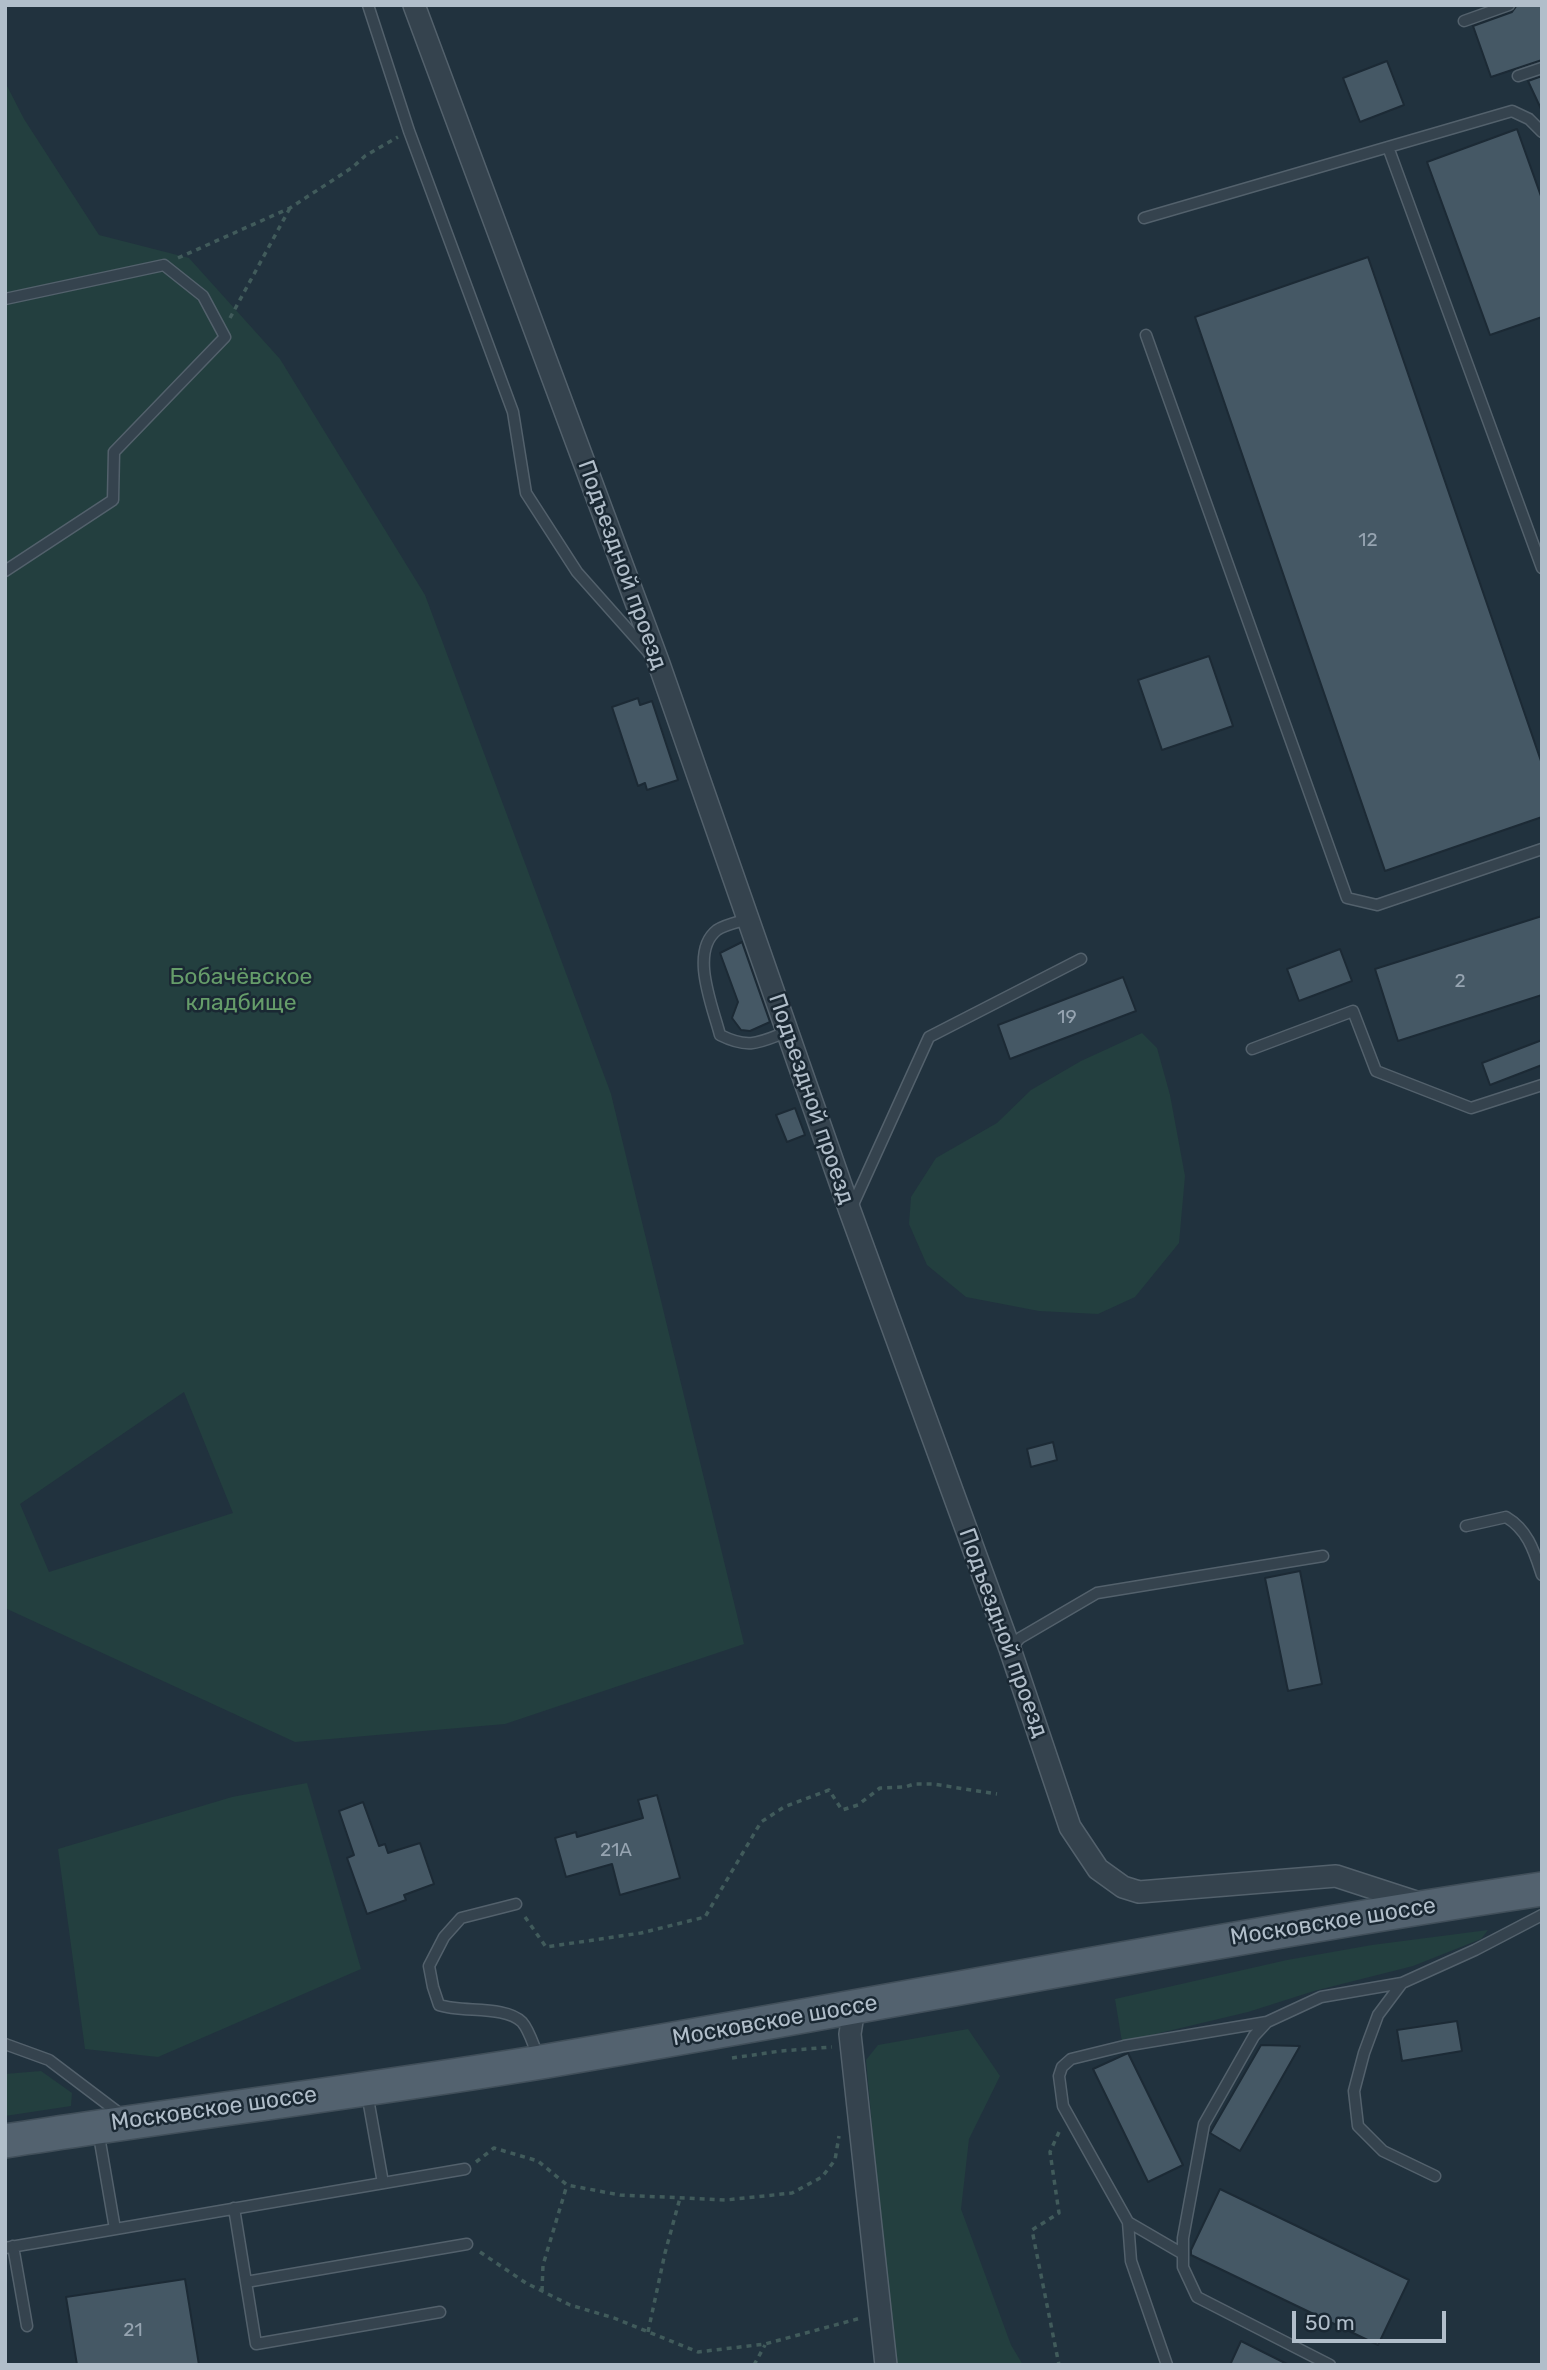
<!DOCTYPE html>
<meta charset="utf-8">
<style>
body{margin:0}
#map{position:relative;width:1547px;height:2370px;overflow:hidden;background:#21323e;font-family:Rubik,sans-serif}
canvas{display:block}
.frame{position:absolute;inset:0;border:7px solid #b1beca;pointer-events:none}
.scale{position:absolute;left:1292px;top:2311px;width:154px;height:32px;box-sizing:border-box;border:4px solid #b1beca;border-top:0;padding-left:9px;font-size:21px;line-height:24px;white-space:nowrap;color:#b1beca;-webkit-text-stroke:5px #1a2833;paint-order:stroke}
</style>
<div id="map">
<canvas width="1547" height="2370"></canvas>
<div class="frame"></div>
<div class="scale">50 m</div>
</div>
<script>
const c = document.querySelector('canvas').getContext('2d');
c.lineJoin = 'round';
function paint(path, color) { c.fillStyle = color; c.fill(path, 'evenodd'); }
function stroke(path, color, width, dash) { c.strokeStyle = color; c.lineWidth = width; c.lineCap = dash ? 'butt' : 'round'; c.setLineDash(dash || []); c.stroke(path); }
function label(font, color, halo, rows, align = 'center') {
  c.font = font + ' Rubik,sans-serif'; c.lineWidth = 5; c.setLineDash([]); c.textBaseline = 'middle'; c.strokeStyle = halo; c.fillStyle = color; for (const [text, x, y, turn = 0] of rows) {
    c.save(); c.translate(x, y); c.rotate((+turn || 0) * Math.PI / 180); c.textAlign = isNaN(turn) ? turn : align; if (halo) c.strokeText(text, 0, 0); c.fillText(text, 0, 0); c.restore();
  }
}
const green = new Path2D(`
 M5 82 24 119 99 235 189 258 280 359 425 595 611 1094 744 1644 505 1724 295 1742 5 1608ZM184 1392 233 1513 49 1572 20 1504Z
 M1142 1033 1157 1048 1170 1095 1185 1176 1179 1243 1135 1297 1098 1314 1039 1311 966 1297 927 1265 909 1224 911 1197 936 1158 997 1123 1031 1090 1081 1061Z
 M307 1783 361 1969 158 2057 85 2049 58 1849 232 1797Z
 M1488 1930 1481 1939 1413 1966 1314 1991 1248 2012 1122 2042 1115 1999 1287 1960 1372 1945Z
 M968 2029 1000 2076 969 2139 961 2209 1011 2345 1023 2365H894L866 2060 878 2045Z
 M41 2071 72 2093 71 2106 5 2116V2074Z`);
const building = new Path2D(`
 M1517 5H1542V60L1491 77 1473 26 1512 12Z
 M1387 61 1404 105 1360 122 1343 78Z
 M1542 76V111L1528 81Z
 M1517 129 1542 199V317L1490 335 1427 162Z
 M1368 257 1542 764V817L1385 871 1195 317Z
 M1209 656 1233 726 1162 750 1138 680Z
 M638 698 640 705 652 701 678 780 647 790 645 783 638 786 612 707Z
 M1542 916V995L1398 1041 1375 969Z
 M742 942 770 1022 750 1031 741 1030 732 1018 738 1002 720 953Z
 M1340 949 1352 981 1299 1001 1287 969Z
 M1123 977 1136 1011 1010 1059 998 1025Z
 M1542 1040V1065L1490 1085 1482 1063Z
 M795 1108 805 1135 787 1142 776 1115Z
 M1053 1442 1057 1460 1031 1467 1027 1449Z
 M1300 1571 1322 1684 1288 1691 1265 1578Z
 M657 1795 680 1878 620 1895 612 1864 566 1877 555 1838 576 1832 577 1837 643 1818 638 1800Z
 M363 1802 379 1846 385 1844 388 1853 420 1843 434 1884 404 1895 406 1900 367 1914 347 1858 354 1855 339 1811Z
 M1457 2021 1462 2051 1402 2061 1397 2030Z
 M1261 2045 1300 2046 1240 2151 1210 2133Z
 M1128 2053 1183 2165 1148 2182 1093 2069Z
 M1220 2189 1409 2280 1378 2345 1191 2255V2250Z
 M185 2279 199 2365H77L66 2297Z
 M1241 2341 1289 2365H1230Z`);
const path = new Path2D(`
 M178 258 290 208 353 167 365 156 398 137
 M230 318 290 208
 M525 1917 546 1947 641 1933 705 1917 761 1822 784 1807 829 1790 842 1810 858 1805 880 1788 905 1787 914 1784H933L997 1794
 M732 2058 781 2051 832 2047
 M1059 2132 1050 2152 1059 2213 1032 2230 1059 2365
 M476 2162 494 2148 538 2161 567 2185 620 2195 726 2200 792 2193 822 2177 835 2160 839 2136
 M480 2252 526 2283 570 2305 614 2318 698 2352 765 2344 861 2318
 M542 2291 543 2265 567 2185
 M648 2332 665 2253 680 2198
 M754 2365 765 2345`);
const service = new Path2D(`
 M368 5 409 131 513 412 526 493 577 572 648 652
 M1464 21 1509 5
 M1518 76 1542 68
 M1388 147 1542 568
 M1144 218 1512 111 1529 119 1542 132
 M5 299 164 265 203 296 225 337 114 452 113 500 5 571
 M1146 335 1347 898 1377 905 1542 849
 M748 919C738 922 724 925 717 930 689 952 713 1007 720 1035 750 1050 760 1042 789 1031
 M1252 1049 1353 1011 1376 1071 1471 1108 1542 1085
 M851 1209 929 1037 1081 959
 M1466 1526 1506 1517C1528 1530 1534 1551 1542 1575
 M1010 1649 1020 1638 1097 1593 1323 1556
 M516 1904 461 1918 444 1937 429 1966 433 1987 439 2005C462 2013 505 2005 522 2022 530 2031 534 2048 539 2058
 M5 2044 49 2060 123 2116
 M367 2093 383 2183
 M98 2130 115 2229
 M1435 2176 1383 2151 1358 2126 1354 2091 1364 2053 1378 2015 1402 1983 1475 1950 1542 1915
 M234 2208 256 2344 440 2312
 M1128 2222 1183 2254
 M13 2246 27 2326
 M5 2248 465 2169
 M246 2282 467 2244
 M1167 2365 1131 2261 1128 2222 1063 2106 1059 2076 1062 2067 1071 2059 1124 2046 1267 2022
 M1330 2365 1197 2297 1183 2267V2238L1204 2124 1254 2036 1267 2022 1321 1997 1402 1983`);
const minor = new Path2D(`
 M414 5 659 664 850 1211 1010 1649 1070 1827 1098 1869 1123 1887 1139 1892 1336 1876 1422 1904
 M854 2008 850 2034 886 2365`);
const primary = new Path2D(`
 M5 2141C186 2113 367 2091 547 2061 879 2005 1209 1939 1542 1889`);
const numberNames = [
 ["12",1368,541],
 ["2",1460,982],
 ["19",1067,1018],
 ["21А",616,1851],
 ["21",133,2331]
];
const streetNames = [
 ["Подъездной проезд",622,565,70],
 ["Подъездной проезд",811,1099,71],
 ["Подъездной проезд",1003,1633,70],
 ["Московское шоссе",1333,1922,-9],
 ["Московское шоссе",775,2021,-10],
 ["Московское шоссе",214,2109,-8]
];
const parkNames = [
 ["Бобачёвское",241,977],
 ["кладбище",241,1003]
];
paint(green, '#233f3f');
paint(building, '#455865');
stroke(building, '#1c2a35', 2);
stroke(service, '#53616c', 13);
stroke(minor, '#53616c', 24);
stroke(primary, '#414f5a', 36);
stroke(path, '#415b5b', 3.5, [5, 5]);
stroke(service, '#35434e', 10);
stroke(minor, '#35434e', 21);
stroke(primary, '#53626f', 33);
label('19px', '#96a4b1', null, numberNames);
label('23px', '#b1beca', '#1a2833', streetNames);
label('23px', '#669d6a', '#1a2833', parkNames);
</script>
